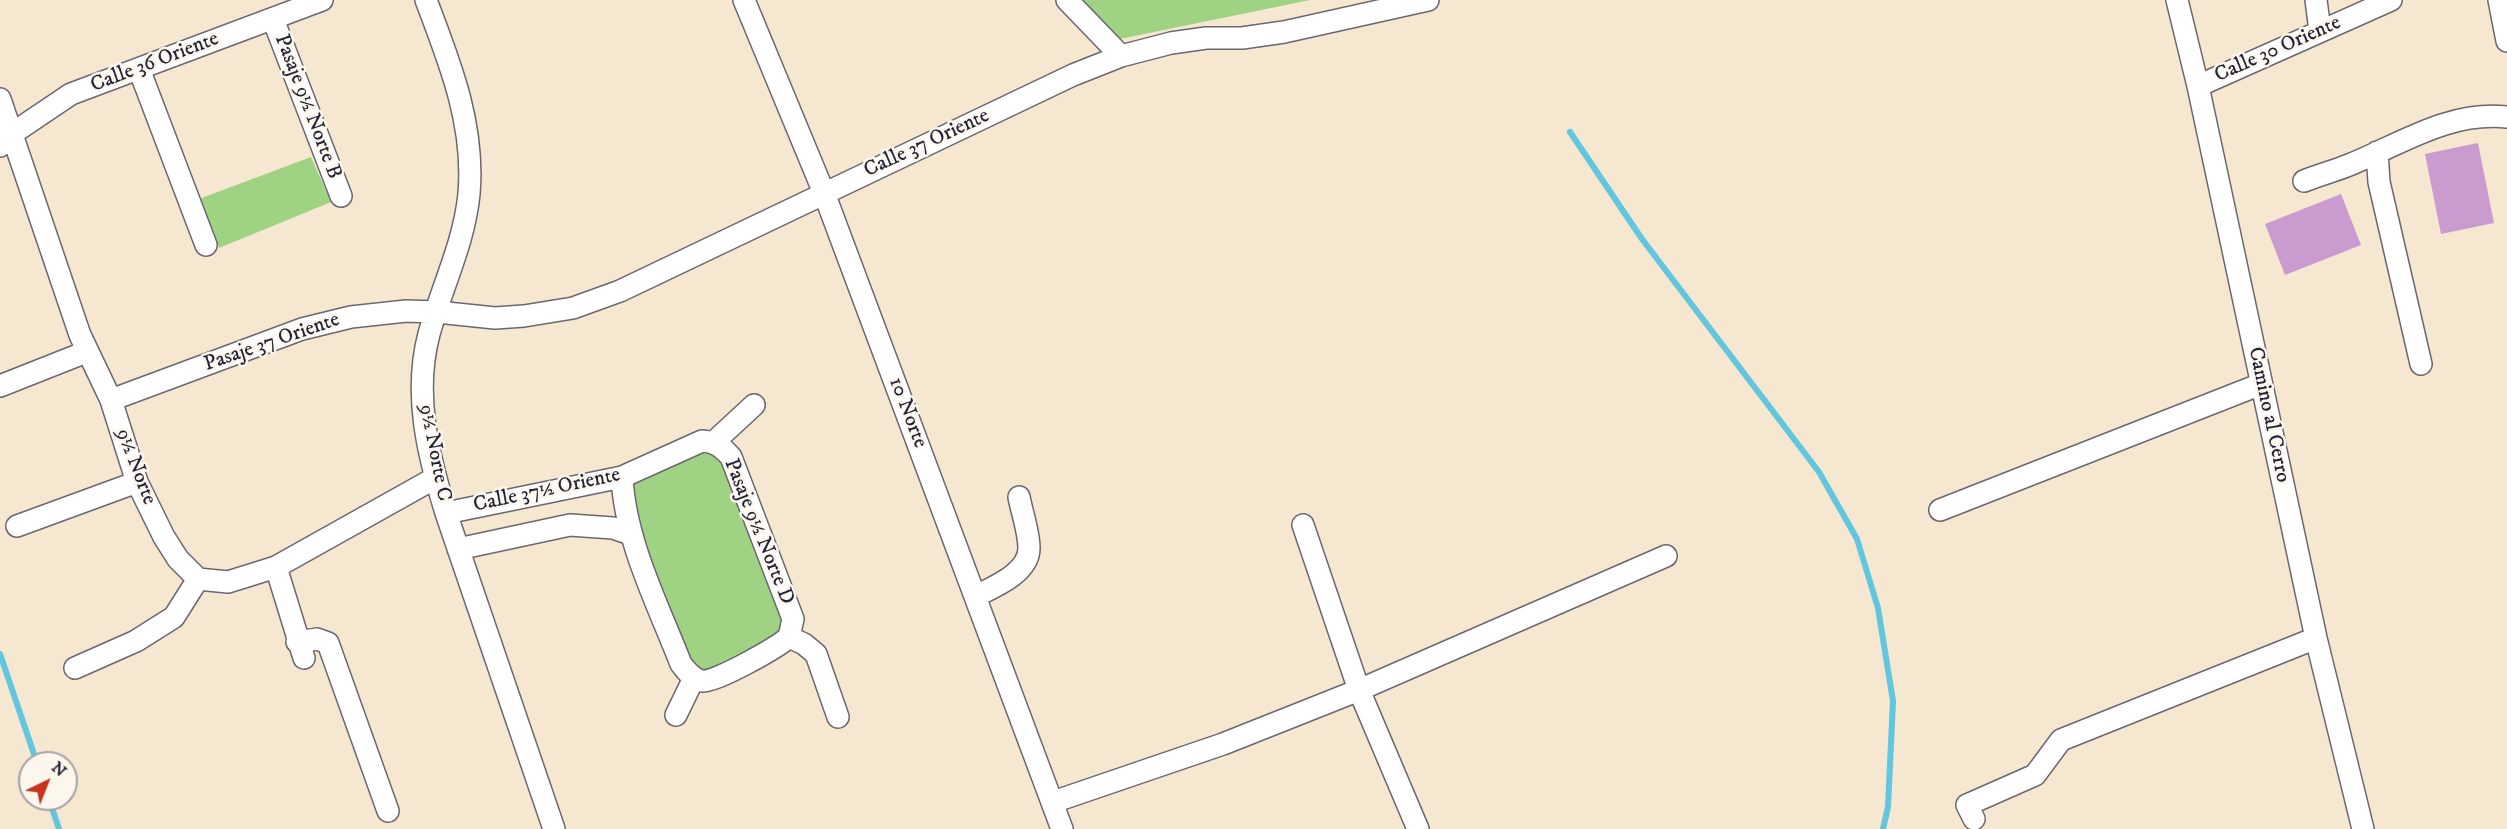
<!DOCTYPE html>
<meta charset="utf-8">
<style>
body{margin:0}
#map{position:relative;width:2507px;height:829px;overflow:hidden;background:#f5e7d0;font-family:"IM FELL DW Pica",serif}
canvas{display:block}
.north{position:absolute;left:18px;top:751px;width:60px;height:60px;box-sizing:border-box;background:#fbf7ec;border:2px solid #a4a2a5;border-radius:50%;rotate:43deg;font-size:16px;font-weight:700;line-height:24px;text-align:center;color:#22223b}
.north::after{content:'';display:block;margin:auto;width:21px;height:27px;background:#c8321e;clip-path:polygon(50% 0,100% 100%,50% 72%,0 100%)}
</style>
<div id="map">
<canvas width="2507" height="829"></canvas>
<div class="north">N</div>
</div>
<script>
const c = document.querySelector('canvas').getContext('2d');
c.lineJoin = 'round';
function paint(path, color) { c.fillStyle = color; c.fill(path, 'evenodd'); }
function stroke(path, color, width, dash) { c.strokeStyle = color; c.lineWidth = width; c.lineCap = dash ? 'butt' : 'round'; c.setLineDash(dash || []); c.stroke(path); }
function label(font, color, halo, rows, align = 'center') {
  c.font = font + ' "IM FELL DW Pica",serif'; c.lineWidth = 5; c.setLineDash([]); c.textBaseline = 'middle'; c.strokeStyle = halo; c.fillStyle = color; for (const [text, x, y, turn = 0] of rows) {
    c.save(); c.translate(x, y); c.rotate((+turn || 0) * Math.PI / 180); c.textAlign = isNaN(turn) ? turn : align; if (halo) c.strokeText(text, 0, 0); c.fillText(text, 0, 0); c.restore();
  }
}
const green = new Path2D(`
 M1078 0H1310L1115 40Z
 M311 157 331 202 219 248 199 199Z
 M714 442 793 624 712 680 688 673 622 477Z`);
const stream = new Path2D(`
 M1570 132 1642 239 1819 472 1857 539 1878 608 1893 701 1888 807 1883 829
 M0 654 37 763
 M49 799 59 829`);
const building = new Path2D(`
 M2478 143 2494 223 2441 234 2425 154Z
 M2341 194 2361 245 2285 275 2265 224Z`);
const minor = new Path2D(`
 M426 0C450 63 475 125 469 194 464 244 442 286 429 334 413 394 428 455 446 513L554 829
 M744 0 824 193 1062 829
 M1067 0 1121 56
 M2177 0 2198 86 2316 638 2363 829
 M2316 0 2320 31
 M2499 0 2507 41
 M273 19 341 196
 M139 69 206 245
 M2198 86 2391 0
 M0 99 80 335 111 400 137 482 164 537 178 559 198 579 228 582 276 567 435 478
 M0 146 13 133 71 94 322 0
 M2377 152 2379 182 2421 364
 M2304 181C2319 175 2334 171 2349 165 2401 144 2448 111 2507 117
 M0 386 86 352
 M111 400 302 329 351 317 406 311 437 312 495 318 524 316 573 308 620 291 1073 75 1121 56 1171 43 1206 38H1242L1284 32 1428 0
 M714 442 754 405
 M622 477C625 541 658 605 681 664 687 671 692 679 702 681 715 683 778 647 789 637
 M1940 510 2261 384
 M446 513 622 477 702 441C716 442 722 447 731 457L793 619 789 637 804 644 816 654 838 717
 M1303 525 1359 690 1418 829
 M17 526 137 482
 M458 549 570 525 613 528 631 534
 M276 567 304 658
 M976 596C994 587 1029 573 1029 548 1029 532 1022 513 1019 497
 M297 642 317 639 328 643 388 811
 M75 668 136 641 174 617 198 579
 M676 715 694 678
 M1053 802 1223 744 1359 690 1666 556
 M1974 819 1967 805 2035 775 2061 740 2316 638`);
const streetNames = [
 ["Calle 30 Oriente",2278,50,-24],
 ["Calle 36 Oriente",155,63,-21],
 ["Pasaje 9½ Norte B",307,107,69],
 ["Calle 37 Oriente",927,144,-25],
 ["Pasaje 37 Oriente",272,343,-19],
 ["10 Norte",907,413,69],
 ["Camino al Cerro",2268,415,78],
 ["9½ Norte C",434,453,79],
 ["9½ Norte",135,467,69],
 ["Calle 37½ Oriente",547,491,-12],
 ["Pasaje 9½ Norte D",758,532,68]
];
paint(green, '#9fd282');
stroke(stream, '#61c6de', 6);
paint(building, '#c99bcf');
stroke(minor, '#6c676f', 24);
stroke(minor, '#fff', 21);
label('21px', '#22223b', '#fbf7ec', streetNames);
</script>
